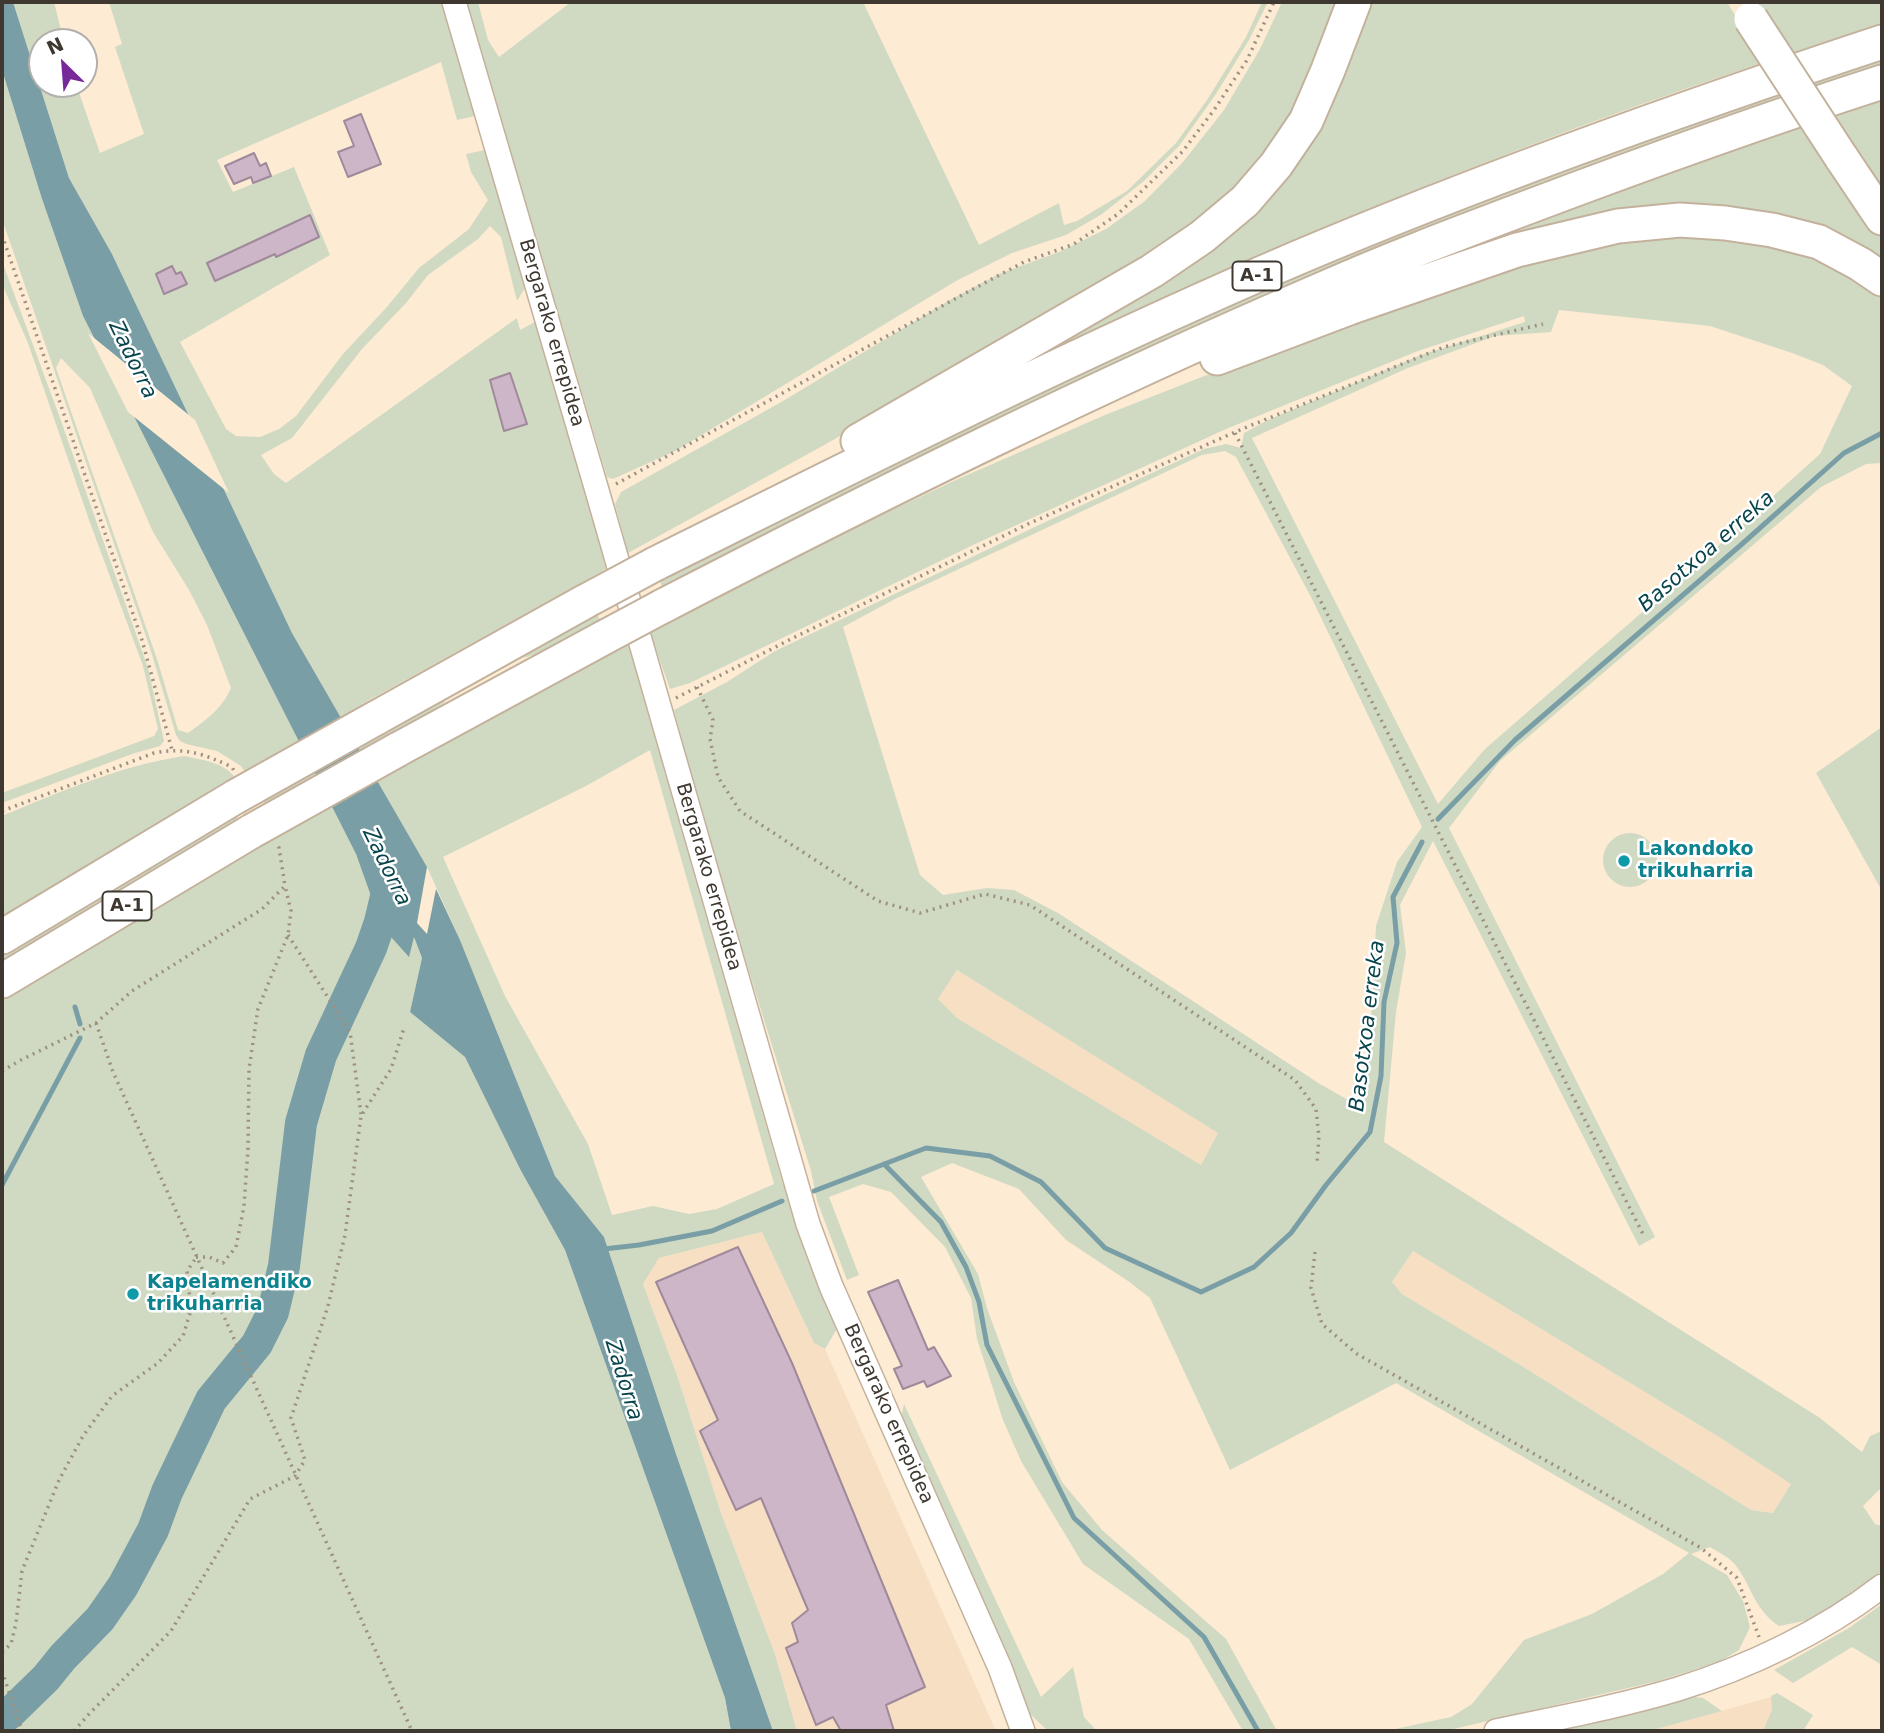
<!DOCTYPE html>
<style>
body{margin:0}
#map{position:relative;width:1884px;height:1733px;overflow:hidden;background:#fdebd4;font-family:"DejaVu Sans",sans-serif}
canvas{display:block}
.frame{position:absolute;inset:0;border:4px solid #3f3830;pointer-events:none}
.north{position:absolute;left:28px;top:28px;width:70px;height:70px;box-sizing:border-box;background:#fff;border:2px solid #b2afac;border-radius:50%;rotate:335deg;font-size:19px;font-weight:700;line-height:28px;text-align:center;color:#3f3830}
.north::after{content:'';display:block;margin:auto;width:24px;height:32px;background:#77299a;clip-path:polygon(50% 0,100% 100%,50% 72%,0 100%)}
</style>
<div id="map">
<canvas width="1884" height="1733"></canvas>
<div class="frame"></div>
<div class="north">N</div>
</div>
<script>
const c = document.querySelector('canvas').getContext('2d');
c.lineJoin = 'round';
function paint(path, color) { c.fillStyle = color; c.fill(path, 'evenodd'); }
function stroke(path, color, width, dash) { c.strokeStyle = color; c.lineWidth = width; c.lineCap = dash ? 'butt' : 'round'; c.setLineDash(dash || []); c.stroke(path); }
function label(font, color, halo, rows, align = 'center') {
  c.font = font + ' "DejaVu Sans",sans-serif'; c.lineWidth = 5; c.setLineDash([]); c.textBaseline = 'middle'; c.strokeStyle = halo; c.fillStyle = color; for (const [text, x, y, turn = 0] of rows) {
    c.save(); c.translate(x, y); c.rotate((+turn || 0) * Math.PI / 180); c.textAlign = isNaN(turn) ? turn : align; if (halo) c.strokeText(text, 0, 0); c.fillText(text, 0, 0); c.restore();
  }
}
const built = new Path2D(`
 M957 970 1219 1133 1200 1166 957 1018 938 999Z
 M762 1232 814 1343 825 1349 996 1731H797L775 1654 721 1513 678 1378 643 1284 659 1258Z
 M1413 1251 1719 1437 1791 1484 1773 1513 1751 1510 1522 1366 1402 1294 1392 1282Z
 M1777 1693 1786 1731H1649L1771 1697Z`);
const green = new Path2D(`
 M13 2H54L64 42H42V84H76L100 153 144 134 115 47 122 44 109 2H443L475 116 457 120 441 62 217 160 233 192 294 167 330 255 180 342 226 429 236 436 260 437 279 429 296 416 343 354 386 308 419 268 469 229 488 200 471 172 466 154 485 150 525 288 517 301 501 237 490 226 478 239 428 275 406 303 362 349 292 438 261 455 274 474 286 483 517 318 520 330 535 322 608 568 362 704 376 731 443 698 445 702 402 732 383 742 398 770 628 643 782 1181 838 1327 825 1349 814 1343 762 1232 659 1258 643 1284 678 1378 721 1513 775 1654 797 1731H773L676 1454 604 1237 555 1176 460 940 427 867 292 633 112 254 69 178ZM650 750 774 1184 717 1209 689 1214 653 1206 612 1215 588 1144 505 996 443 857 586 786Z
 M466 2H478L488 40 499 57 571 2H863L979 245 1059 203 1064 225 1077 221 1127 191 1176 143 1207 100 1246 37 1262 2H1268L1249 40 1216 94 1179 146 1144 181 1102 214 1066 235 1012 253 956 281 675 451 613 479 607 477Z
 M1282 2H1339L1301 101 1244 186 1162 251 826 444 628 553 615 504 621 492 783 401 950 300 999 274 1059 252 1106 229 1145 201 1183 162 1224 110 1260 49Z
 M1360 2H1727L1744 30 1773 25 1757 2H1882V24C1717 76 1554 133 1394 199 1250 258 1110 324 969 388L1215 240Z
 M1882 55V70L1720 122 663 590 659 578 1164 329 1514 183Z
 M2 70 42 199 83 316 356 854 382 927 409 956 413 935 422 958 410 1012 465 1057 520 1169 565 1250 725 1698 731 1731H2V1001L146 911 283 833 241 766 217 751 186 744 180 741 176 735 150 648 2 219ZM61 358 90 388 153 532 189 590 207 625 231 688C222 709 206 720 188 733L178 730 158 662 56 368Z
 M1882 99V194L1860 159 1855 145 1829 160 1882 239V269L1766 220 1395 277 1717 155Z
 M1707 233 1816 255 1882 295V463L1866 464 1821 487 1500 761 1449 828 1655 1237 1639 1246 1433 841 1400 905 1406 953 1396 1012 1384 1142 1820 1418 1862 1452 1870 1436 1882 1431V1487L1863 1506 1875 1524 1882 1526V1571L1859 1589 1809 1620 1779 1626C1755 1610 1752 1588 1737 1567 1731 1558 1718 1552 1710 1547L1691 1554 1727 1575 1743 1601 1750 1627 1739 1650 1719 1662 1658 1681 1445 1731H1386L1451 1717 1472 1704 1524 1640 1592 1614 1663 1574 1689 1553 1396 1383 1230 1470 1150 1298 1128 1281 1066 1240 1019 1189 952 1163 921 1177 978 1274 987 1308 1014 1382 1062 1482 1102 1530 1226 1639 1277 1731H1243L1189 1639 1083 1564 1021 1461 1003 1420 977 1339 971 1298 945 1247 891 1192 863 1184 829 1197 859 1275 847 1280 817 1201 811 1171 711 849 674 710 727 682 775 651 1041 524 1204 449 1226 444 1241 448 1244 433 1268 420 1421 355 1525 322 1524 316 1418 351 1226 429 973 545 690 683 670 689 650 633 797 555 958 479 1105 415 1301 338 1574 247ZM1559 310 1710 326 1792 353 1823 365 1852 386 1820 454 1709 554 1485 749 1438 804 1252 438 1408 368 1495 336 1551 332ZM1225 451 1236 457 1312 599 1422 827 1397 862 1376 926 1371 1020 1362 1108 1320 1084 1058 913 1014 890 987 888 943 895 920 875 843 627 895 599 1202 455ZM957 970 1218 1133 1201 1165 957 1018 938 999ZM1413 1251 1719 1437 1791 1484 1773 1513 1751 1510 1522 1366 1402 1294 1392 1282Z
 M2 261 60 418 148 668 164 741 160 746 132 754 2 803V793L154 736 158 729 143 666 89 520 28 343 2 284Z
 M595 611 602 623 551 650 523 658 545 641Z
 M1882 727V891L1816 773Z
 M184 756C203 760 223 762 236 778L2 916V816C59 792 123 765 184 756Z
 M234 812 240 822 2 964V950Z
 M1603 860a27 27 0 1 1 54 0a27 27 0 1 1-54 0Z
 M904 1404 1041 1697 1073 1667 1084 1717 1097 1731H1048L1031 1715 901 1418Z
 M1882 1604V1665L1852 1647 1793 1683 1774 1670 1849 1628Z
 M1777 1693 1813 1715 1803 1731H1763L1772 1710 1771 1696Z
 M1695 1697 1703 1698 1722 1711 1649 1731H1554Z`);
const water = new Path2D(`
 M2 2H13L69 178 112 254 292 633 427 867 417 923 427 934 436 889 460 940 555 1176 604 1237 676 1454 773 1731H731L725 1698 565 1250 520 1169 465 1057 410 1012 422 958 414 937 409 957 382 927 356 854 83 316 42 199 2 70Z`);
const pier = new Path2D(`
 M88 333 195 420 229 493 128 412Z`);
const stream = new Path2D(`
 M1438 819 1515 740 1742 544 1844 453 1882 433
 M75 1007 80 1024
 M884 1164 941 1222 966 1267 979 1302 987 1345 1074 1518 1204 1637 1258 1731
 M2 1185 80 1038
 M814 1191 926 1148 990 1156 1041 1182 1105 1248 1201 1292 1254 1267 1291 1233 1326 1185 1370 1132 1381 1076 1384 1002 1397 943 1393 897 1422 842
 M604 1249 639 1245 712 1231 782 1201`);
const river = new Path2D(`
 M2 1719 9 1714 46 1678 63 1657 100 1619 123 1586 153 1530 167 1492 211 1400 257 1344 273 1312 284 1266 301 1123 321 1055 371 948 380 922 390 880`);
const building = new Path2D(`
 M361 114 381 164 348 177 338 152 354 146 344 121Z
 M254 153 260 166 266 163 271 176 253 183 251 177 234 184 225 166Z
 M310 215 319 237 276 257 275 254 215 281 207 263Z
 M172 266 176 274 181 272 187 284 164 294 156 274Z
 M510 373 527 424 504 431 490 380Z
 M738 1247 792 1363 925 1687 886 1705 894 1731H841L833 1717 816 1725 786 1648 798 1642 792 1623 808 1610 761 1498 736 1510 700 1431 718 1420 656 1282Z
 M898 1280 928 1350 934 1347 951 1376 927 1387 924 1381 903 1389 894 1369 902 1366 868 1292Z`);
const path = new Path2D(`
 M2 235 142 640 172 750
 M1235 433 1644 1236
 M616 484 975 288 1024 262 1074 244 1118 214 1183 151 1214 110 1247 60 1274 2
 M697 687 713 720 710 739 718 777 740 811 878 901 920 913 985 894 1030 905 1295 1080 1316 1109 1319 1137 1317 1163
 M676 698 795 637 1028 524 1242 429 1444 347 1543 324
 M2 811 154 753C186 747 204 754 232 767L234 771
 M288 935 350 1032 361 1114
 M96 1023 113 1072 412 1731
 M2 1071 21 1060 96 1023 132 991 262 909 285 886 279 848 277 844
 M1315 1252 1311 1288 1322 1324 1357 1354 1701 1548 1737 1578 1759 1637
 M196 1257H209L223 1263 236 1247 244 1206 248 1149 249 1069 258 1009 288 935 291 911 285 886
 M2 1652 11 1644 16 1623 22 1571 59 1480 83 1436 112 1396 158 1363 183 1336 191 1310 187 1271 196 1258
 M2 1671 22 1731
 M74 1731 89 1714 171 1631 250 1499 295 1476 305 1460 291 1418 328 1306 345 1235 361 1116 391 1069 404 1028`);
const tertiary = new Path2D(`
 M454 2 598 494 808 1224 831 1286 1000 1668 1023 1731
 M1496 1731C1557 1718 1618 1707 1678 1689 1749 1667 1824 1631 1882 1586`);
const motorway = new Path2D(`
 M1841 157 1882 218
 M1217 358 1349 308 1517 250 1618 226 1680 220 1725 223 1772 230 1819 242 1860 264 1882 279
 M858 441 1152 271 1202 237 1245 201 1276 165 1306 121 1328 70 1354 2
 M655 564C867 459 1079 351 1297 258 1489 177 1685 107 1882 42
 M661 607C877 495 1094 387 1318 291 1385 261 1454 235 1523 209 1642 164 1761 121 1882 82
 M376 718 586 601
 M397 750 605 637
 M2 937 235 797
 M2 981 252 831`);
const motorwayBridge = new Path2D(`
 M1751 19 1841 157
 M586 601 655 564
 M605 637 661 607
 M235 797 376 718
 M252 831 397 750`);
const markers = [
 [1624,861,7,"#0f9aa8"],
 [133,1294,7,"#0f9aa8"]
];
const shields = [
 [1257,276,49],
 [127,906,49]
];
const shieldNames = [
 ["A-1",1257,276],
 ["A-1",127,906]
];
const streetNames = [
 ["Bergarako errepidea",551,333,74],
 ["Bergarako errepidea",708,877,74],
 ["Bergarako errepidea",888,1414,66]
];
const cultureNames = [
 ["Lakondoko",1638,850],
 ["trikuharria",1638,872],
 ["Kapelamendiko",147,1283],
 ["trikuharria",147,1305]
];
const waterNames = [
 ["Zadorra",132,360,64],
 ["Basotxoa erreka",1707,552,-41],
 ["Zadorra",386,867,64],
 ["Basotxoa erreka",1368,1026,-83],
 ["Zadorra",623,1380,73]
];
paint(built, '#f7dfc3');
paint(green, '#d0dac3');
paint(water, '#799ea5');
paint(pier, '#fdebd4');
stroke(stream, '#799ea5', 5);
stroke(river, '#799ea5', 32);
paint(building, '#cdb6c7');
stroke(building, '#a0899a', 2);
stroke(tertiary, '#c3b19c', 26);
stroke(motorway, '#c3b19c', 37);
stroke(path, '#9c9080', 3.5, [2, 5]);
stroke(tertiary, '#fff', 23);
stroke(motorway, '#fff', 33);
stroke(motorwayBridge, '#c3b19c', 37, []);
stroke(motorwayBridge, '#fff', 33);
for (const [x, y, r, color] of markers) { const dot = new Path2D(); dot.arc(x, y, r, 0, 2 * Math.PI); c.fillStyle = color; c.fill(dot); stroke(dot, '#fff', 2.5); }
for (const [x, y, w] of shields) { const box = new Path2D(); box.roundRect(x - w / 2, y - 14.5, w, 29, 5); c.fillStyle = '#fff'; c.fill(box); stroke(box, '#3f3830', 2); }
label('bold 18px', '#3f3830', null, shieldNames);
label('19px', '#3f3830', '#fff', streetNames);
label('bold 19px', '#0d838f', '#fff', cultureNames, 'left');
label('italic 21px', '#08444c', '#fff', waterNames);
</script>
